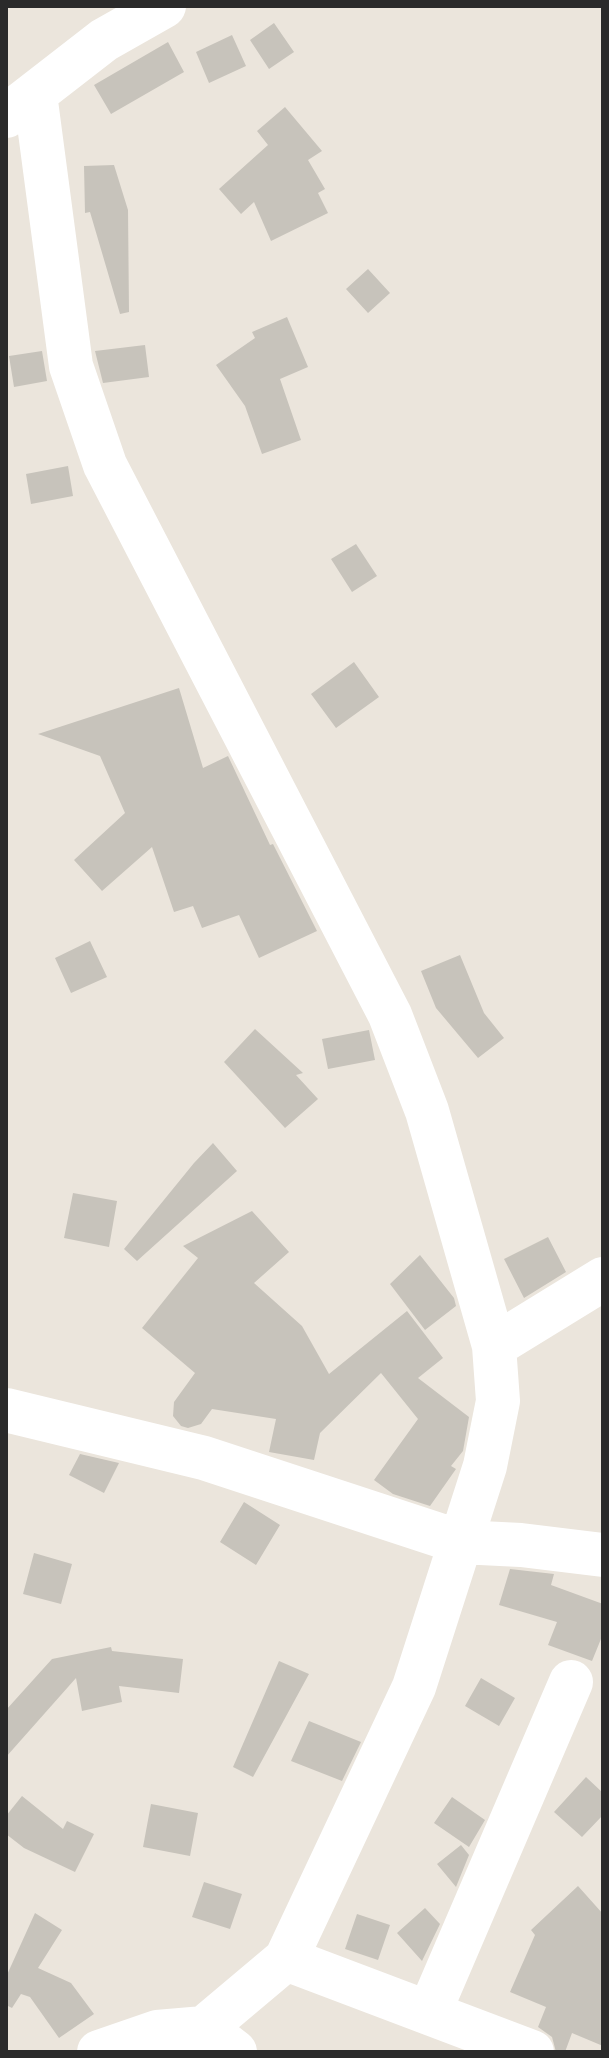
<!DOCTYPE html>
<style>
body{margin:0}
#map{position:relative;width:609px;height:2058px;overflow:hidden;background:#ebe5dc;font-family:Manrope,sans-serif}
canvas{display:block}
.frame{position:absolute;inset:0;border:8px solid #2a2a2a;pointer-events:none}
</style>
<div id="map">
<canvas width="609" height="2058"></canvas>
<div class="frame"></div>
</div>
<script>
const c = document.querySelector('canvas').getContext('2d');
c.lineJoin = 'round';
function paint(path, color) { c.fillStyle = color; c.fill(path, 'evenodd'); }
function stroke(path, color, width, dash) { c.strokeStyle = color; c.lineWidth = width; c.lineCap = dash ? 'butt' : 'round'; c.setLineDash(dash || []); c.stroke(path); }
const building = new Path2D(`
 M274 23 294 52 269 69 250 40Z
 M232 35 246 66 209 83 196 52Z
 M168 42 184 72 111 114 94 85Z
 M285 107 322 151 308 160 325 189 318 193 328 213 271 241 254 202 241 214 219 189 268 145 257 131Z
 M114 165 128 210 129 312 120 314 90 212 85 213 84 166Z
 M368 269 390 293 368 313 346 289Z
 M287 317 308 367 280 379 301 440 262 454 245 406 216 365 255 338 252 332Z
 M145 345 149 377 103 383 95 351Z
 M42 351 47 381 14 387 9 356Z
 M68 466 73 496 31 504 26 474Z
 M356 544 377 576 352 592 331 559Z
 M354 662 379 697 336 728 311 694Z
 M179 688 203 768 228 756 270 845 273 844 317 931 259 958 239 915 202 928 193 906 174 912 152 847 102 891 74 860 125 813 100 756 38 734Z
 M90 941 107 977 71 993 55 958Z
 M460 955 484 1013 504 1038 478 1058 436 1008 421 971Z
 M255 1029 303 1073 296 1075 318 1099 285 1128 224 1062Z
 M369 1030 375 1060 328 1069 322 1039Z
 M213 1143 237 1171 137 1261 124 1249 194 1163Z
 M73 1193 117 1201 109 1247 64 1238Z
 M252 1211 289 1252 254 1283 302 1326 329 1374 407 1311 443 1358 418 1378 469 1417 463 1451 451 1466 456 1469 430 1506 393 1494 374 1480 418 1419 381 1373 320 1433 314 1460 269 1452 276 1419 212 1409 201 1424 188 1428 181 1426 173 1416 174 1402 195 1373 142 1328 198 1258 183 1246Z
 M548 1237 566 1272 524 1298 504 1259Z
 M420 1255 454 1298 456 1306 425 1330 390 1284Z
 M80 1454 119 1463 104 1493 69 1475Z
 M244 1502 280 1525 256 1565 220 1542Z
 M34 1553 72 1564 61 1604 23 1594Z
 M510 1569 554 1574 551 1585 603 1604V1634L592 1661 548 1645 557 1622 499 1605Z
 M111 1647 112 1651 183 1659 179 1693 119 1686 122 1702 82 1711 76 1678 6 1757V1710L52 1659Z
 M279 1661 309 1674 253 1777 233 1767Z
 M481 1678 515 1698 499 1726 465 1706Z
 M309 1721 361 1742 342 1781 291 1761Z
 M586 1777 603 1793V1815L582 1837 554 1812Z
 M22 1796 63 1829 67 1821 94 1834 75 1872 24 1848 6 1834V1816Z
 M452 1797 485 1820 469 1847 434 1823Z
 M151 1804 198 1813 190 1856 143 1847Z
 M461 1845 469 1855 456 1887 437 1864Z
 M204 1882 242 1894 230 1929 192 1917Z
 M578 1886 603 1914V2046L572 2033 565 2052H556L552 2037 538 2027 546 2007 510 1992 535 1935 531 1930Z
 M425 1908 440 1924 422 1961 397 1933Z
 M35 1913 62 1930 38 1968 71 1983 94 2014 59 2038 30 1997 21 1994 12 2008 6 2005V1977Z
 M357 1914 390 1925 378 1960 345 1949Z`);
const minor = new Path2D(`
 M35 94 71 366 105 465 390 1015 427 1111 494 1346 498 1401 485 1466 414 1687 286 1959 204 2028
 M6 116 104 40 164 6
 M494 1346 603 1279
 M6 1410 204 1458 460 1542 521 1545 603 1555
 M286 1959 532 2052
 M429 2013 571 1682
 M99 2052 157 2032 204 2028 235 2052`);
paint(building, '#c7c3bb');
stroke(minor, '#fff', 44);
</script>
